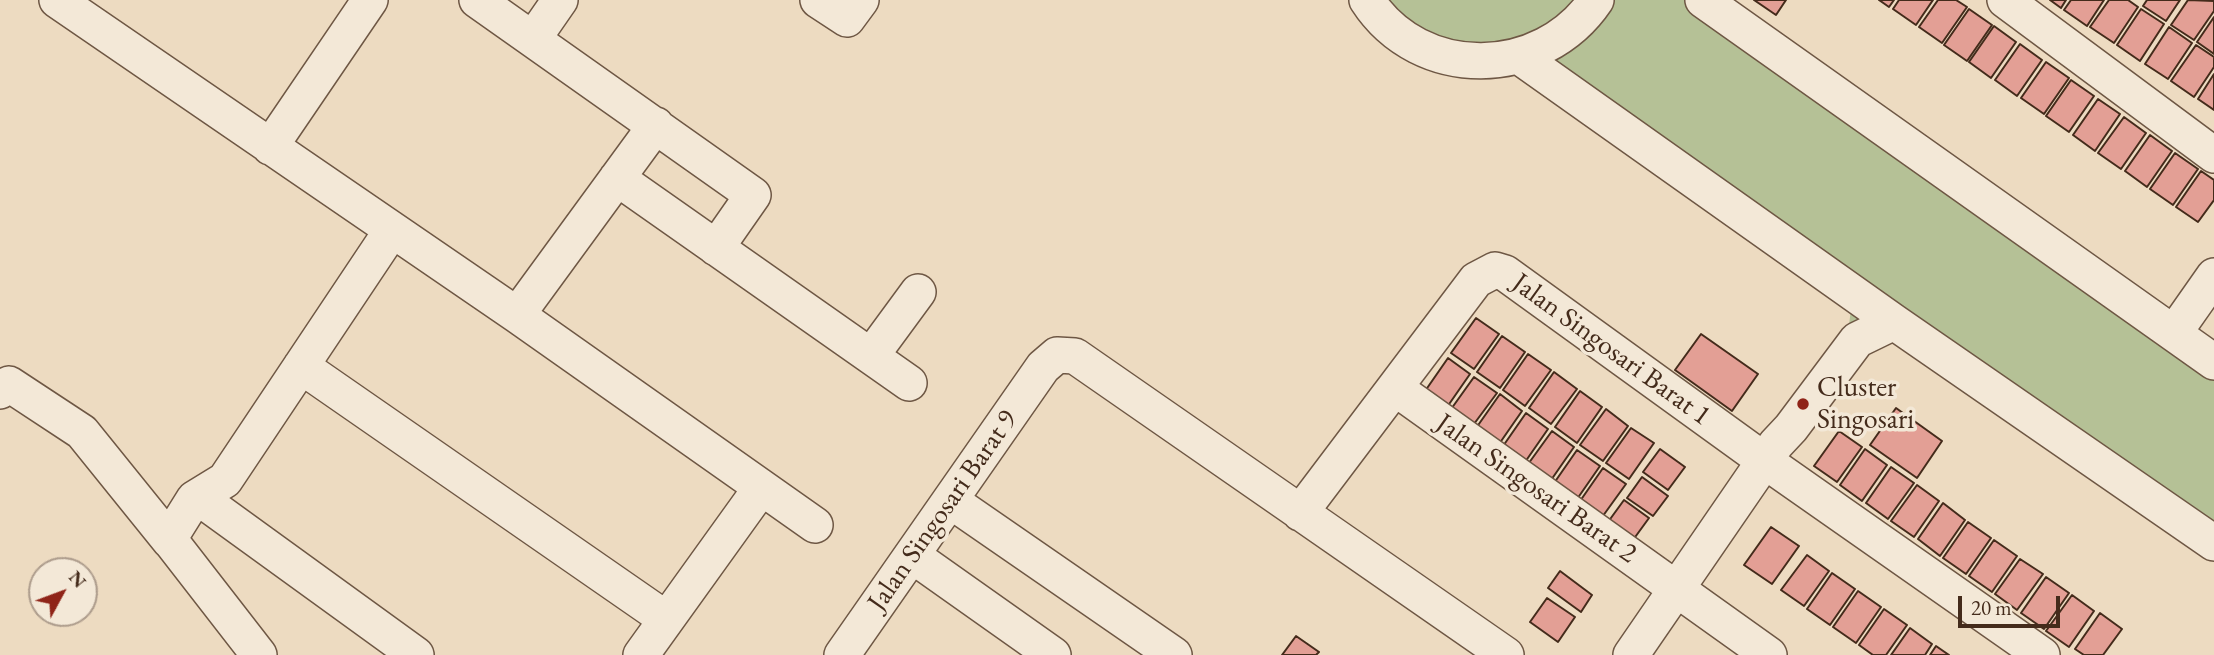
<!DOCTYPE html>
<style>
body{margin:0}
#map{position:relative;width:2214px;height:655px;overflow:hidden;background:#eddbc1;font-family:"EB Garamond",serif}
canvas{display:block}
.north{position:absolute;left:28px;top:557px;width:70px;height:70px;box-sizing:border-box;background:#f3e8d7;border:2px solid #ad9c8c;border-radius:50%;rotate:49deg;font-size:19px;font-weight:700;line-height:28px;text-align:center;color:#442b1b}
.north::after{content:'';display:block;margin:auto;width:24px;height:32px;background:#8f2418;clip-path:polygon(50% 0,100% 100%,50% 72%,0 100%)}
.scale{position:absolute;left:1958px;top:596px;width:102px;height:32px;box-sizing:border-box;border:4px solid #442b1b;border-top:0;padding-left:9px;font-size:21px;line-height:24px;white-space:nowrap;color:#442b1b;-webkit-text-stroke:5px #f3e8d7;paint-order:stroke}
</style>
<div id="map">
<canvas width="2214" height="655"></canvas>
<div class="north">N</div>
<div class="scale">20 m</div>
</div>
<script>
const c = document.querySelector('canvas').getContext('2d');
c.lineJoin = 'round';
function paint(path, color) { c.fillStyle = color; c.fill(path, 'evenodd'); }
function stroke(path, color, width, dash) { c.strokeStyle = color; c.lineWidth = width; c.lineCap = dash ? 'butt' : 'round'; c.setLineDash(dash || []); c.stroke(path); }
function label(font, color, halo, rows, align = 'center') {
  c.font = font + ' "EB Garamond",serif'; c.lineWidth = 7; c.setLineDash([]); c.textBaseline = 'middle'; c.strokeStyle = halo; c.fillStyle = color; for (const [text, x, y, turn = 0] of rows) {
    c.save(); c.translate(x, y); c.rotate((+turn || 0) * Math.PI / 180); c.textAlign = isNaN(turn) ? turn : align; if (halo) c.strokeText(text, 0, 0); c.fillText(text, 0, 0); c.restore();
  }
}
const green = new Path2D(`
 M1367 0H1703L2214 362V543L1894 322 1848 333 1853 293 1520 57 1467 61Z`);
const building = new Path2D(`
 M1754 0H1786L1776 15Z
 M1879 0H1894L1889 7Z
 M1899 0H1933L1916 25 1893 9Z
 M1938 0H1956L1967 7 1942 43 1919 27Z
 M2050 0H2066L2061 8Z
 M2071 0H2104L2087 26 2064 10Z
 M2109 0H2128L2138 7 2114 43 2090 27Z
 M2147 0H2180L2166 21 2143 6Z
 M2188 0 2214 1V11L2194 40 2171 25Z
 M1969 9 1992 25 1967 61 1944 45Z
 M2141 9 2164 24 2140 61 2117 45Z
 M2214 17V54L2197 42Z
 M1994 26 2016 42 1991 78 1969 62Z
 M2169 27 2192 43 2168 79 2145 64Z
 M2020 44 2042 60 2017 96 1995 80Z
 M2196 45 2214 57V67L2194 97 2171 81Z
 M2046 62 2069 78 2044 114 2021 98Z
 M2214 74V110L2198 99Z
 M2071 80 2094 96 2069 132 2046 116Z
 M2098 99 2120 114 2095 151 2073 135Z
 M2124 117 2146 133 2121 169 2098 153Z
 M2150 135 2172 151 2147 187 2125 171Z
 M2175 153 2198 169 2173 205 2150 189Z
 M2201 171 2214 180V200L2198 222 2176 207Z
 M1476 318 1499 334 1474 369 1451 353Z
 M1701 334 1758 374 1732 411 1675 370Z
 M1502 336 1525 352 1500 388 1477 372Z
 M1528 354 1551 370 1525 406 1503 390Z
 M1448 358 1470 374 1445 410 1423 394Z
 M1554 372 1577 389 1551 424 1529 408Z
 M1474 377 1497 393 1471 428 1449 412Z
 M1580 391 1602 407 1577 443 1555 427Z
 M1500 394 1522 411 1497 447 1474 431Z
 M1896 408 1942 441 1917 478 1870 445Z
 M1606 409 1628 426 1603 461 1580 445Z
 M1526 413 1548 429 1523 465 1501 449Z
 M1631 428 1654 443 1629 479 1606 463Z
 M1552 431 1574 447 1549 483 1526 467Z
 M1839 431 1862 447 1837 482 1814 466Z
 M1660 449 1685 467 1668 490 1643 472Z
 M1865 449 1887 465 1862 501 1840 485Z
 M1577 450 1600 466 1575 502 1552 486Z
 M1891 467 1914 483 1888 519 1866 503Z
 M1603 468 1626 484 1600 520 1578 504Z
 M1642 477 1668 496 1653 516 1627 498Z
 M1917 485 1939 501 1914 537 1891 521Z
 M1624 500 1649 518 1633 540 1608 522Z
 M1943 503 1965 520 1940 556 1918 539Z
 M1968 522 1991 538 1966 574 1943 558Z
 M1771 527 1799 546 1772 584 1744 565Z
 M1994 540 2017 556 1992 592 1969 576Z
 M1807 555 1829 571 1804 606 1781 590Z
 M2020 559 2043 574 2017 610 1995 594Z
 M1560 571 1592 595 1581 612 1548 588Z
 M1832 573 1855 589 1830 625 1807 609Z
 M2046 577 2069 593 2044 629 2021 613Z
 M1858 591 1881 607 1856 643 1833 627Z
 M2072 595 2094 611 2069 647 2046 631Z
 M1547 598 1575 617 1558 642 1530 622Z
 M1884 609 1907 625 1886 655H1873L1859 645Z
 M2100 613 2122 629 2103 655H2084L2075 649Z
 M1910 628 1932 644 1925 655H1891Z
 M1296 636 1319 652 1316 655H1282Z
 M1936 646 1949 655H1930Z`);
const minor = new Path2D(`
 M57 0 517 315 815 525
 M477 0 753 195 716 248
 M818 0 847 19 861 0
 M1367 0C1420 82 1542 80 1596 0
 M1703 0 2214 362
 M2005 0 2214 155
 M533 39 560 0
 M1520 57 1894 322 2214 543
 M270 147 370 0
 M617 178 909 383
 M517 315 656 125
 M2174 333 2214 276
 M871 356 918 292
 M301 366 666 619
 M1395 388 1769 655
 M0 391 9 384 82 432 170 541
 M198 497 416 655
 M951 501 1174 655
 M1300 513 1476 280 1495 270 1505 273 1765 461 2042 655
 M913 556 1053 655
 M259 655 169 539 194 499 225 480 392 230
 M641 655 761 488
 M842 655 1043 367 1057 355 1075 356 1506 655
 M1631 655 1776 444 1791 428 1857 340 1894 322`);
const markers = [
 [1803,404,7,"#8f2418"]
];
const streetNames = [
 ["Jalan Singosari Barat 1",1611,350,36],
 ["Jalan Singosari Barat 2",1536,489,35],
 ["Jalan Singosari Barat 9",943,511,-55]
];
const poiNames = [
 ["Cluster",1817,388],
 ["Singosari",1817,420]
];
paint(green, '#b5c196');
paint(building, '#e39f95');
stroke(building, '#442b1b', 2);
stroke(minor, '#6e5744', 38);
stroke(minor, '#f3e8d7', 35);
for (const [x, y, r, color] of markers) { const dot = new Path2D(); dot.arc(x, y, r, 0, 2 * Math.PI); c.fillStyle = color; c.fill(dot); stroke(dot, '#f3e8d7', 2.5); }
label('28px', '#442b1b', '#f3e8d7', streetNames);
label('28px', '#442b1b', '#f3e8d7', poiNames, 'left');
</script>
